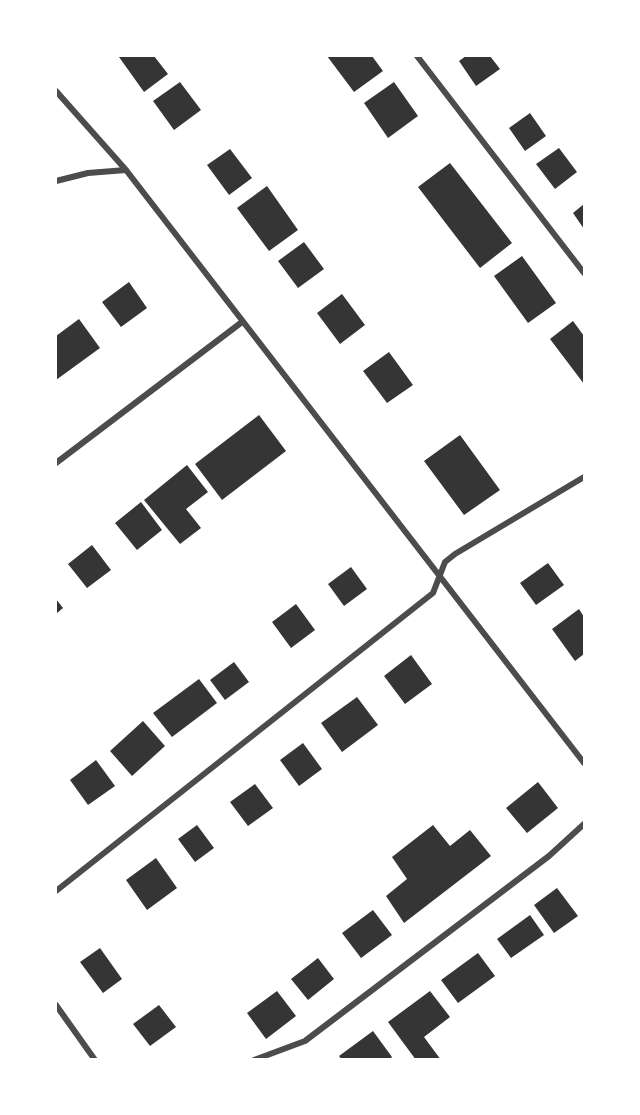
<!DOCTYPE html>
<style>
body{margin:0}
#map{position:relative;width:640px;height:1115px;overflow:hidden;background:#fff;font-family:Lato,sans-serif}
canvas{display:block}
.frame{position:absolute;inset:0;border:57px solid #fff;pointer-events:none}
</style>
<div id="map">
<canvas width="640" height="1115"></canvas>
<div class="frame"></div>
</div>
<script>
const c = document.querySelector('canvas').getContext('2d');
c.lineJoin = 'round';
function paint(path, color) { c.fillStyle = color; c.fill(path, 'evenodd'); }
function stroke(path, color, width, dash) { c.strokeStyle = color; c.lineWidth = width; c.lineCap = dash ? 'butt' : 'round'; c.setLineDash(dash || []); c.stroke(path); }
const building = new Path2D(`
 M121 56H154L168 74 144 92 119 57Z
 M327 56H372L383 71 354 92Z
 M466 56H490L500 69 476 86 459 61Z
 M180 82 201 110 174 130 153 101Z
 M394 82 418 116 388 138 364 103Z
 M530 113 546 136 525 151 509 128Z
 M559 148 577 172 555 189 536 164Z
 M230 149 252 178 229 195 207 165Z
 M450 163 512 243 480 268 418 187Z
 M267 186 298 230 269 251 237 208Z
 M584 204V229L573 213Z
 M304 242 324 269 298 288 278 261Z
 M522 256 556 303 528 323 494 276Z
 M129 282 147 308 121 327 102 302Z
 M342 294 365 325 340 344 317 313Z
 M79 319 100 348 56 380V336Z
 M573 321 584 336V384L550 339Z
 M389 352 413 385 387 403 363 371Z
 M259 415 286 451 222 500 195 464Z
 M460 435 500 490 464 515 424 461Z
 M187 465 208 492 186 509 201 528 180 544 144 500Z
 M141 502 162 530 137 550 115 523Z
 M92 545 111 570 87 588 68 564Z
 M548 563 564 585 536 605 520 583Z
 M351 567 367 589 344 606 328 584Z
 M56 599 63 608 56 614Z
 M296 604 315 630 291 648 272 622Z
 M579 609 584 617V654L575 661 552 629Z
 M411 655 432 684 405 704 384 676Z
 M234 662 249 682 225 700 210 680Z
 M199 679 217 703 172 737 153 713Z
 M357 697 378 725 342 752 321 723Z
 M143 721 165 746 132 776 110 751Z
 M303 743 322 769 299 786 280 760Z
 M96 760 115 786 88 805 70 780Z
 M538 782 558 808 527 833 506 808Z
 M255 784 273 808 248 826 230 802Z
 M197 825 214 848 195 862 178 839Z
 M433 825 450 846 470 830 491 856 404 923 386 896 407 879 392 857Z
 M156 858 177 888 147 910 126 880Z
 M557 888 578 916 554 933 534 905Z
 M373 910 392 935 361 958 342 933Z
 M530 915 544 935 511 958 497 939Z
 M100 948 122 979 103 993 80 962Z
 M478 953 495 976 458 1003 441 980Z
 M318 958 334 979 308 1000 291 979Z
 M277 991 296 1016 266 1039 247 1013Z
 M430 991 450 1017 424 1037 441 1060H416L388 1022Z
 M159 1005 176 1027 150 1046 133 1024Z
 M373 1031 392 1057 389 1060H342L339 1056Z`);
const minor = new Path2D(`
 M417 56 584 273
 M56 91 126 170 584 763
 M56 181 88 173 126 170
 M56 463 242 322
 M56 891 433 593 445 562 455 554 584 477
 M56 1005 95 1060
 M254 1060 305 1041 549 856 584 824`);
paint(building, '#353535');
stroke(minor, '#4c4c4c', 6);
</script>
